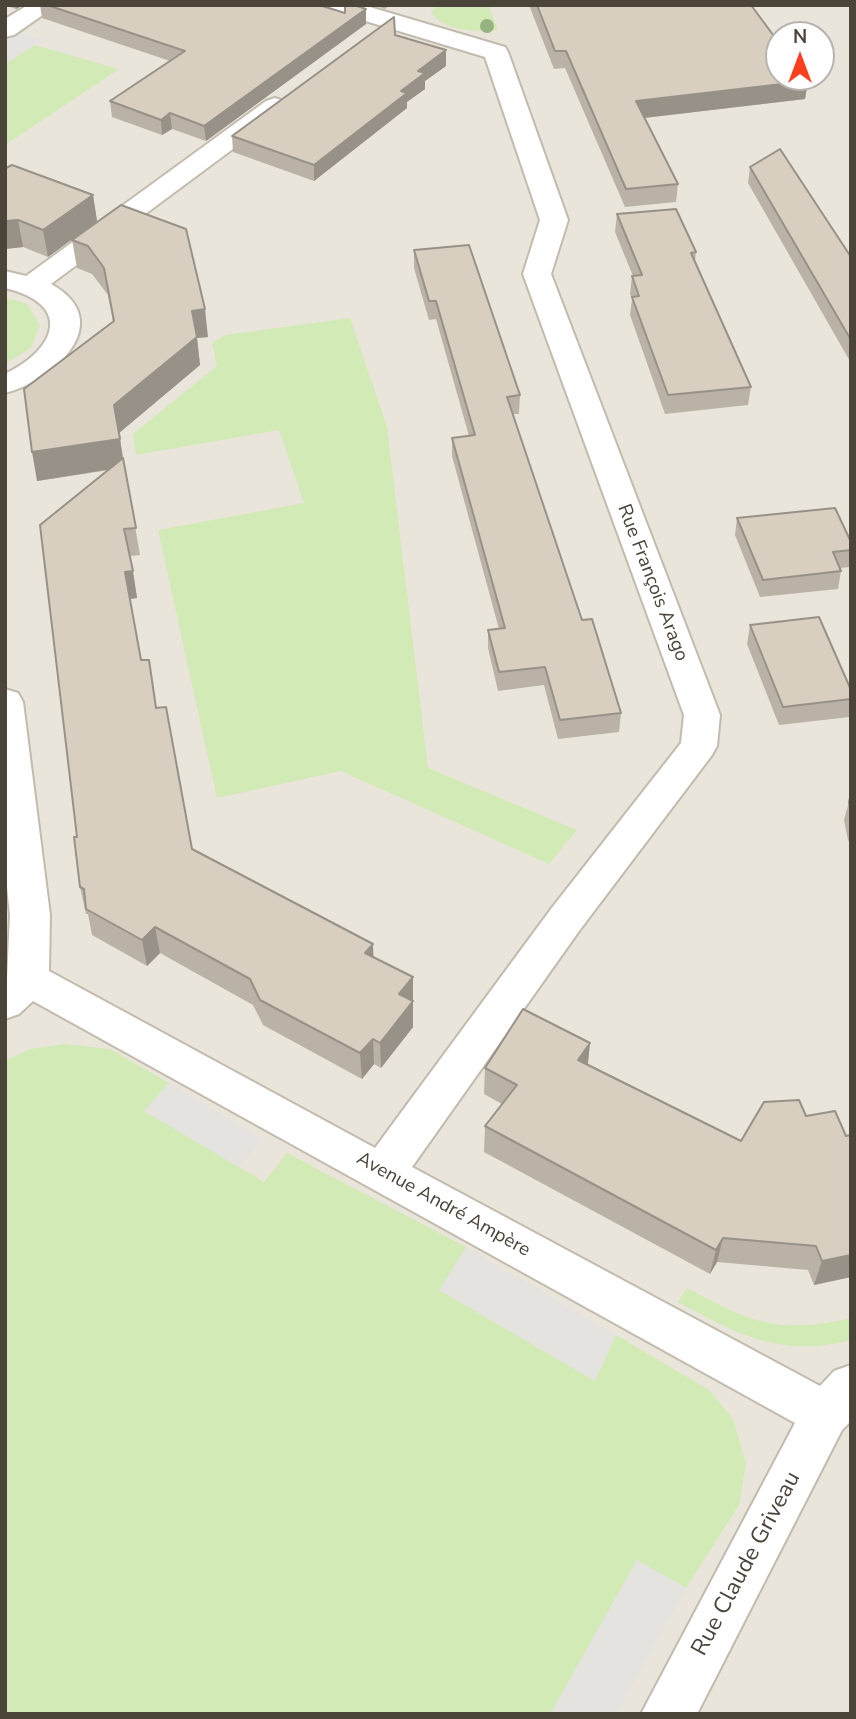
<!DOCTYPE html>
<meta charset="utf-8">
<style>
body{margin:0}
#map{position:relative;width:856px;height:1719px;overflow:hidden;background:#f6f3ec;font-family:"Nunito Sans",sans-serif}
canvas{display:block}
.frame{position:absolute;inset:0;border:7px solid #4b4439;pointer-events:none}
.north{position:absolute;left:765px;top:21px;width:70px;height:70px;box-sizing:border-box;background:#fff;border:2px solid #b7b4b0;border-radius:50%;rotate:0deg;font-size:19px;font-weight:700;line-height:28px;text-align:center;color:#4b4439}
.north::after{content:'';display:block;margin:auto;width:24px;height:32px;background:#fc3f1d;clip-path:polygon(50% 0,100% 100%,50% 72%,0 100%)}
</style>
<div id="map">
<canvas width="856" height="1719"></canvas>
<div class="frame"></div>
<div class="north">N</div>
</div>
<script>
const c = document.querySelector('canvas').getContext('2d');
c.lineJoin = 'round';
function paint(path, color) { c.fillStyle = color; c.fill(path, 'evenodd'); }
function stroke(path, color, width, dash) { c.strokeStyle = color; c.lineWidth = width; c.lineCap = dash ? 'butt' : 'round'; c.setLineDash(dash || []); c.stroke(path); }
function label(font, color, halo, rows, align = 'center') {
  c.font = font + ' "Nunito Sans",sans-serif'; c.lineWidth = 7; c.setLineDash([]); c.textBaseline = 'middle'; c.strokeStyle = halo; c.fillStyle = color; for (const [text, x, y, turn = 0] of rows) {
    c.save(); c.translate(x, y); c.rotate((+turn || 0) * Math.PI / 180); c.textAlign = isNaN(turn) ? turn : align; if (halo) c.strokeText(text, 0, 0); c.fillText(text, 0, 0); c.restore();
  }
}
const residential = new Path2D(`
 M5 5H851V1714H5ZM779 35H821V77H779Z`);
const green = new Path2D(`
 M437 5H488L498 30C474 32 448 32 431 13Z
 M35 45 119 69 5 145V64Z
 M5 297 27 304 40 325 31 348 5 364Z
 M350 318 387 427 428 768 577 830 549 864 341 771 217 798 158 530 304 503 279 430 136 455 133 434 217 366 212 343 225 335Z
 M64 1044 110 1049 169 1083 145 1111 264 1182 287 1153 466 1247 440 1290 595 1381 616 1335 709 1390 733 1419 746 1463 739 1505 686 1588 637 1560 551 1714H5V1061L30 1049Z
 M687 1288C750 1322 779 1335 851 1318V1340C781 1358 738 1335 678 1302Z`);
const parking = new Path2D(`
 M19 33 42 40 5 64V41Z
 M169 1083 262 1139 239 1167 144 1111Z
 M466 1247 616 1335 595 1381 439 1290Z
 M637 1560 686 1588 616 1714H550Z`);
const minor = new Path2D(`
 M28 5H57L14 35 5 37V19Z
 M325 5H363L505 47 508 52 568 220 551 274 720 715 717 746 712 755 579 931 412 1167 820 1386 834 1371 851 1365V1421L842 1430 697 1714H641L795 1423 33 1001 19 1014 5 1019 10 915 5 869V689L18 693 23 702 50 915 49 971 375 1148 551 909 681 743 684 715 523 274 540 220 485 57 329 10Z
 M275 98 284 101 288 106 284 111 51 284C119 322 53 381 5 393V374C57 349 73 304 5 288V271L26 276 266 101Z`);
const trees = [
 [487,26]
];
const wall = new Path2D(`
 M5 5H23L16 9Z
 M40 5H319L345 13 366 9V24L206 141 172 129 162 135 112 117 110 101 170 61 42 18Z
 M373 5H390L385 9Z
 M529 5H751L808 81 805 99 644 118 678 184 676 202 625 207 565 68 554 69Z
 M395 35 446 66 425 81V89L407 102V108L314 181 233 152 232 136Z
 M750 167 851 257V363L748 183Z
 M5 168 93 195 97 221 48 257 23 247 5 249Z
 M121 205 208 337 197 338 200 365 119 433 140 555 130 556 137 598 130 599 141 660 156 708 192 849 373 957 413 977V1027L381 1068 374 1064 362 1079 263 1025 253 1005 160 953 147 966 92 935 88 914H86L80 887 77 837 109 470 37 481 113 321 108 295 92 274 77 268 72 240Z
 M617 214 696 252 695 262 751 387 748 405 665 414 630 315 632 299 630 294 632 276H633L615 232Z
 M414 250 520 395 519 414H513L582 620 621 713 619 732 558 739 544 685 498 691 488 648V630L499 629 452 456V438L469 436 436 319 429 320 414 268Z
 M737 518 851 542 850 567 840 568 841 571 838 589 760 597 735 535Z
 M750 625 851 690V712L850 717 779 725 747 644Z
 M851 794V845L848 840 844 820Z
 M590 1043 588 1065 741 1141 806 1116 846 1136 851 1135V1277L814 1285 808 1270 717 1262 710 1274 484 1152 485 1126 502 1104 484 1094 485 1068Z`);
const shadedWall = new Path2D(`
 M15 5H23L16 9Z
 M366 9V24L206 141 204 126Z
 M446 50V66L425 81V89L407 102V108L314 181V165L401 91 418 71Z
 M808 81 805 99 635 119 636 101Z
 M170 113 172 129 162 135 161 120Z
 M93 195 97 221 48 257 43 230Z
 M18 220 23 247 5 249V221Z
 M205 309 208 337 197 338 200 365 119 433 114 405 192 311Z
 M120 439 124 467 37 481 32 452Z
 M133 571 137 598 129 599 125 572Z
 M155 927 160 953 147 966 142 940Z
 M373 944 374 970 365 953Z
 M413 977V1027L381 1068 380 1043 399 994Z
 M373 1039 374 1064 362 1079 360 1053Z
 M590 1043 587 1069 578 1060Z
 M723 1238 717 1262 710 1274 716 1250Z
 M851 1255V1277L814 1285 822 1261Z`);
const building = new Path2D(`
 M47 5H319L345 13V5H354L366 9 204 126 170 113 161 120 110 101 185 51Z
 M537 5H751L779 43V77H804L808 81 636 101 678 184 626 189 566 51H555Z
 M394 17 395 35 446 50 418 71 425 73 401 91 407 93 314 165 232 136Z
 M780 149 851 257V340L750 167Z
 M12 165 93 195 43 230 18 220 5 221V168H6Z
 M121 205 186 229 205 309 192 311 197 337 114 405 120 439 32 452 24 389 114 321 104 268 88 246 72 240Z
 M676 209 696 252 691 253 751 387 668 395 632 297 639 296 632 276 642 275 617 214Z
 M469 245 520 395 507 397 582 620 592 619 621 713 560 720 545 667 499 672 488 630 505 628 452 438 475 435 436 301H429L414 250Z
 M123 458 136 528 124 529 133 571 125 572 141 660H149L156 708 166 707 192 849 373 944 365 953 413 977 399 994 413 1001 380 1043 373 1039 360 1053 260 1000 250 979 155 927 142 940 86 909 84 889 80 887 74 837H77L40 525Z
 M835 508 851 542V550L833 552 841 571 763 580 737 518Z
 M819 617 851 690V699L783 707 750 625Z
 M851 794V812L849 802Z
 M523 1009 590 1043 578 1060 741 1141 764 1102 799 1100 806 1116 835 1111 846 1136 851 1135V1255L822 1261 816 1246 723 1238 716 1250 485 1126 517 1085 485 1068Z`);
const streetNames = [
 ["Rue François Arago",652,583,69],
 ["Avenue André Ampère",443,1205,29]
];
const nearStreetnames = [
 ["Rue Claude Griveau",747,1564,-62]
];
paint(residential, '#eae5da');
paint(green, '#d2eab5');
paint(parking, '#e5e3e0');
stroke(minor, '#c2bbae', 4);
paint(minor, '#fff');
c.fillStyle = '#97b381';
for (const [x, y] of trees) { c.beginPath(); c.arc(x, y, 7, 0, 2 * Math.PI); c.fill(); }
paint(wall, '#bab2a6');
paint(shadedWall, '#979187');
paint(building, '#d8cfc1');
stroke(building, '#979187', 2);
label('19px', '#4b4439', '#fff', streetNames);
label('23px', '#4b4439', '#fff', nearStreetnames);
</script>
